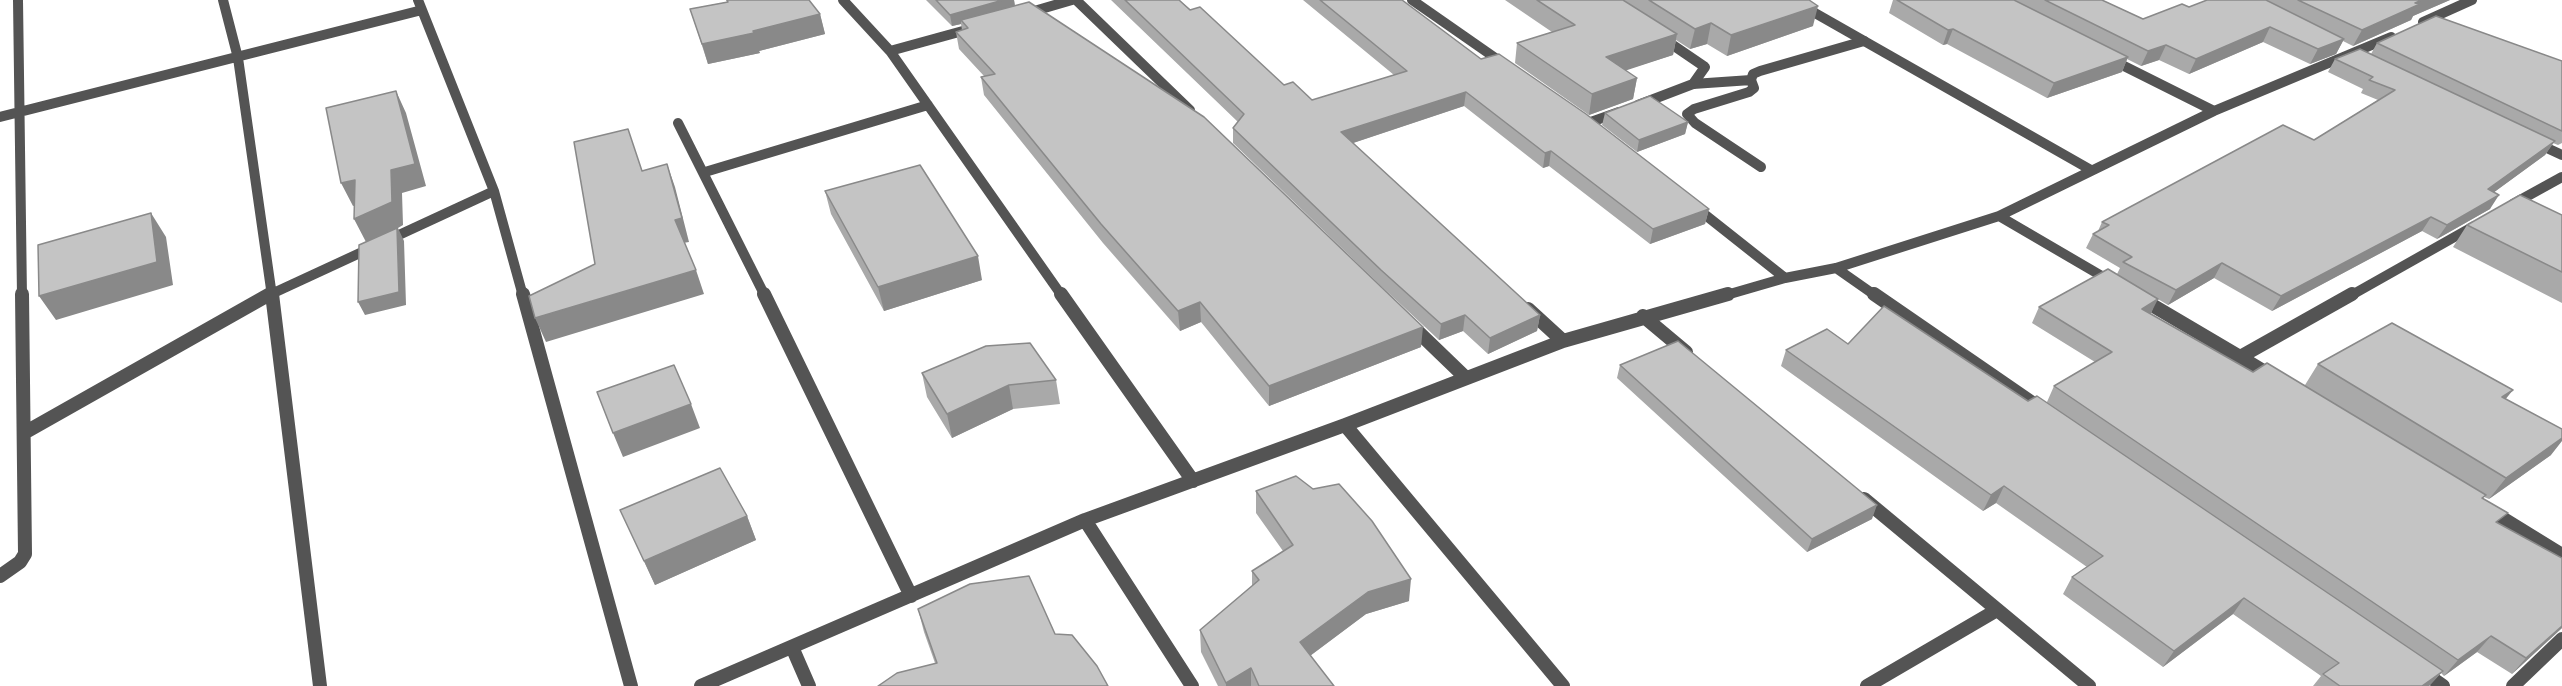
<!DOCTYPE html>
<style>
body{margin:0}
canvas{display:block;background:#fff}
</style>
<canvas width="2562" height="686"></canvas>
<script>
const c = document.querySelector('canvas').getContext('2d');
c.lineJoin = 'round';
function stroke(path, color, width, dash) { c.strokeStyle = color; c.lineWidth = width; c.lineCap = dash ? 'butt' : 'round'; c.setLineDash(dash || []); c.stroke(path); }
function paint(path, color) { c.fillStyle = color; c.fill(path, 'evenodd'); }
const service = new Path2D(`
 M1693 84 1751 80
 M1761 167 1695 123 1687 114 1694 109 1749 92 1754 88 1751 80 1753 74 1760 71 1864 41`);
const minorFar1 = new Path2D(`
 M18 0 22 296
 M223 0 238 58 272 296
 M418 0 494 191 523 296
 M843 0 890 51 1062 296
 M1076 0 1190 110
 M1412 0 1504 64
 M1792 0 2091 170
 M1024 14 1072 0
 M2423 22 2472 0
 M890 51 970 29
 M2110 59 2214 111
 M1638 105 1693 84 1705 67 1661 37
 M0 117 422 10
 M678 123 765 296
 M1593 127 1588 123 1619 112
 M2536 143 2562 155
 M705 172 928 105
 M2513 204 2562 177
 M1694 206 1785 278
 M1999 216 2112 282
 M1836 268 1876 296
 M267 296 494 191
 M1723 296 1785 278 1836 268 1999 216 2214 111 2391 37
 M2350 296 2474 226`);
const minor = new Path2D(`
 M272 294 320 686
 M523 294 631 686
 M764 294 911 596
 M1061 294 1193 481
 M1874 294 2041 409
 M2140 298 2240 357 2352 294
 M1528 309 1563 341
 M1643 316 1686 352
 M1411 325 1466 378
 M2240 357 2273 377
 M1345 425 1563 686
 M24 433 270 294
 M1864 499 2089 686
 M2489 510 2562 555
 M1085 520 1192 686
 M0 576 20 562 25 554 22 294
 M792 647 809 686
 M2423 672 2443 686
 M701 686 1085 520 1345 425 1563 341 1728 294
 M1867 686 1997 610
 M2513 686 2562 639`);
const wall = new Path2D(`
 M726 0H809L820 14 825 34 759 51 760 53 708 64 690 9 727 2Z
 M926 0H1014L1015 5 1421 347 1269 406 1201 322 1180 331 1103 243 984 95 981 77 984 76 959 49 956 32 962 30 961 24 952 26Z
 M1111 0H1179L1284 85 1312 100 1394 75 1303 0H1402L1481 59 1709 209 1705 224 1650 244 1549 166 1543 168 1464 106 1353 143 1540 315 1537 331 1488 354 1463 331 1439 340 1380 285 1233 143V128L1238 122Z
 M1505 0H1809L1813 26 1727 56 1707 44 1690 49 1676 40 1673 55 1625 70 1637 78 1633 99 1589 115 1515 63 1517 43 1552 32Z
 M1893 0H2102L2143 19 2189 7 2207 0H2450L2413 16 2411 20 2353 46 2343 41 2336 54 2310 64 2263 42 2189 74 2159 60 2141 66 2127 59 2122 72 2047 98 1947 44 1943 45 1889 13Z
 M2377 43 2562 61V143L2558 145 2553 143 2545 155 2494 192 2490 209 2437 239 2422 231 2272 311 2214 278 2168 305 2156 298 2151 314 2253 372 2305 385 2318 364 2506 399 2551 455 2489 499 2484 497 2483 499 2562 628 2512 674 2477 652 2444 676 2441 673 2429 686H2313L2321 676 2233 614 2163 667 2063 594 2072 577 2087 567 1996 503 1983 511 1781 366 1786 350 1848 344 2028 401 2047 402 2054 386 2095 362 2032 323 2039 307 2117 274 2120 268 2086 248 2093 234 2098 231 2102 222 2314 140 2378 100 2361 93 2363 89 2328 72 2335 59 2371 54Z
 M1605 113 1688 122 1685 134 1637 152 1602 125Z
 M825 191 982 280 884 311 831 214Z
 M2562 215V303L2453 247 2467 225Z
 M1620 365 1872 519 1807 552 1617 378Z
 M922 373 1056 380 1060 404 1013 409 952 438 927 397Z
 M1256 491 1409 601 1366 614 1310 656 1334 686H1218L1201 652 1200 630 1252 586V571L1283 551 1256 513Z
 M620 510 747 516 756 540 655 585Z
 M918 609 1055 634 935 663 924 632Z`);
const shadedWall = new Path2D(`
 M1003 0H1014L1015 8 961 20V24L952 26 950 15Z
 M2422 0H2450L2413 16 2411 20 2353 46 2362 30Z
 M1818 6 1813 26 1727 56 1731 35Z
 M820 14 825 34 759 51 760 53 708 64 702 44Z
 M1711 23 1707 44 1690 49 1695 29Z
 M2270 27 2263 42 2189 74 2196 59Z
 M1953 29 1947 44 1943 45 1948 30Z
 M1677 34 1673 55 1603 78 1606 57Z
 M2344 39 2336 54 2310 64 2318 49Z
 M2166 45 2159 60 2141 66 2148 51Z
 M2128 57 2122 72 2047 98 2054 83Z
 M1637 78 1633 99 1589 115 1592 94Z
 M396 91 406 113 426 186 402 193 403 225 398 228 404 241 406 305 365 315 358 302 366 242 354 219 391 170Z
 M1466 92 1464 106 1341 147V132Z
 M1688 122 1685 134 1637 152 1639 140Z
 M2555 141 2545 155 2478 204 2488 189Z
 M1551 151 1549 166 1543 168 1545 153Z
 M667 164 675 187 689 242 683 243 675 220Z
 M355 180 367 203 353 206 341 183Z
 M2499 195 2490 209 2437 239 2447 225Z
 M1709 209 1705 224 1650 244 1653 229Z
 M151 213 166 237 173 285 56 320 39 296Z
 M2431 217 2422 231 2272 311 2281 296Z
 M978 256 982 280 884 311 878 287Z
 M2222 263 2214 278 2168 305 2176 290Z
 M696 270 704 294 546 342 535 318Z
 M2158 299 2150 315 2142 309Z
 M1200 302 1201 322 1180 331 1178 311Z
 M1465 315 1463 331 1439 340 1441 324Z
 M1540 315 1537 331 1488 354 1490 338Z
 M1423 327 1421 347 1269 406V386Z
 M1009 385 1013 409 952 438 947 414Z
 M2513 390 2496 411 2502 397Z
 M691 404 700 428 623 457 613 433Z
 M2562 438V441L2551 455 2489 499 2506 478Z
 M2004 486 1996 503 1983 511 1991 495Z
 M1877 505 1872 519 1807 552 1812 539Z
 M747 516 756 540 655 585 644 561Z
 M1411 579 1409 601 1366 614 1299 664 1300 642 1368 592Z
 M2244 598 2233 614 2163 667 2174 651Z
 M2562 626V628L2512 674 2526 658Z
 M2491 636 2477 652 2444 676 2458 660Z
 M1251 668V686H1226V683Z
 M2443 671 2429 686H2422Z`);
const building = new Path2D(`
 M727 0H809L820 14 753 31 754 33 702 44 690 9 728 2Z
 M936 0H1003L950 15Z
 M1125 0H1179L1190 10 1200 7 1284 85 1293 82 1312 100 1407 71 1320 0H1402L1481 59 1499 54 1586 114 1709 209 1653 229 1551 151 1545 153 1466 92 1341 132 1540 315 1490 338 1465 315 1441 324 1381 270 1233 128 1244 114Z
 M1537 0H1623L1677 34 1606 57 1637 78 1592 94 1517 43 1575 25Z
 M1649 0H1809L1818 6 1731 35 1711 23 1695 29Z
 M1897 0H2014L2128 57 2054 83 1953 29 1948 30Z
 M2045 0H2102L2143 19 2182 4 2189 7 2207 0H2266L2344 39 2318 49 2270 27 2196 59 2166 45 2148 51Z
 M2298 0H2422L2415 3 2420 4 2362 30Z
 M1029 2 1204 117 1423 327 1269 386 1200 302 1178 311 1101 224 981 77 995 74 956 32 968 28 961 20Z
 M2436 16 2562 61V131L2377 43Z
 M2360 49 2555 141 2488 189 2499 195 2447 225 2431 217 2281 296 2222 263 2176 290 2123 262 2132 257 2093 234 2109 225 2102 222 2283 125 2314 140 2395 90 2369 80 2373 77 2335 59Z
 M396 91 415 164 391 170 392 202 354 219 355 180 341 183 326 108Z
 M1650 96 1688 122 1639 140 1605 113Z
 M628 129 642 171 667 164 682 218 675 220 696 270 535 318 529 296 595 264 574 142Z
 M920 165 978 256 878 287 825 191Z
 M2520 195 2562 215V272L2467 225Z
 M151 213 157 262 39 296 38 245Z
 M397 228 399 292 358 302 359 245Z
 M2108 269 2158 299 2142 309 2253 372 2267 363 2486 495 2482 498 2508 513 2496 522 2562 558V626L2526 658 2491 636 2458 660 2054 386 2112 352 2039 307Z
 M1884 306 2028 401 2037 396 2443 671 2422 686H2340L2323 674 2339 663 2244 598 2174 651 2072 577 2103 556 2004 486 1991 495 1786 350 1827 329 1848 344Z
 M2392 323 2513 390 2502 397 2562 429V438L2506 478 2318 364Z
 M1678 341 1877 505 1812 539 1620 365Z
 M1030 343 1056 380 1009 385 947 414 922 373 986 346Z
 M674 365 691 404 613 433 597 392Z
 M720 468 747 516 644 561 620 510Z
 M1296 476 1313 489 1339 484 1372 521 1411 579 1368 592 1300 642 1334 686H1259L1251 668 1226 683 1200 630 1259 580 1252 571 1293 545 1256 491Z
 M1029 576 1055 634 1072 635 1097 666 1108 686H878L897 673 937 663 918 609 970 584Z`);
stroke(service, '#545454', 10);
stroke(minorFar1, '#545454', 10);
stroke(minor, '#545454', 14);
paint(wall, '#a9a9a9');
paint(shadedWall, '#898989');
paint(building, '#c4c4c4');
stroke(building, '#898989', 1.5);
</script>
